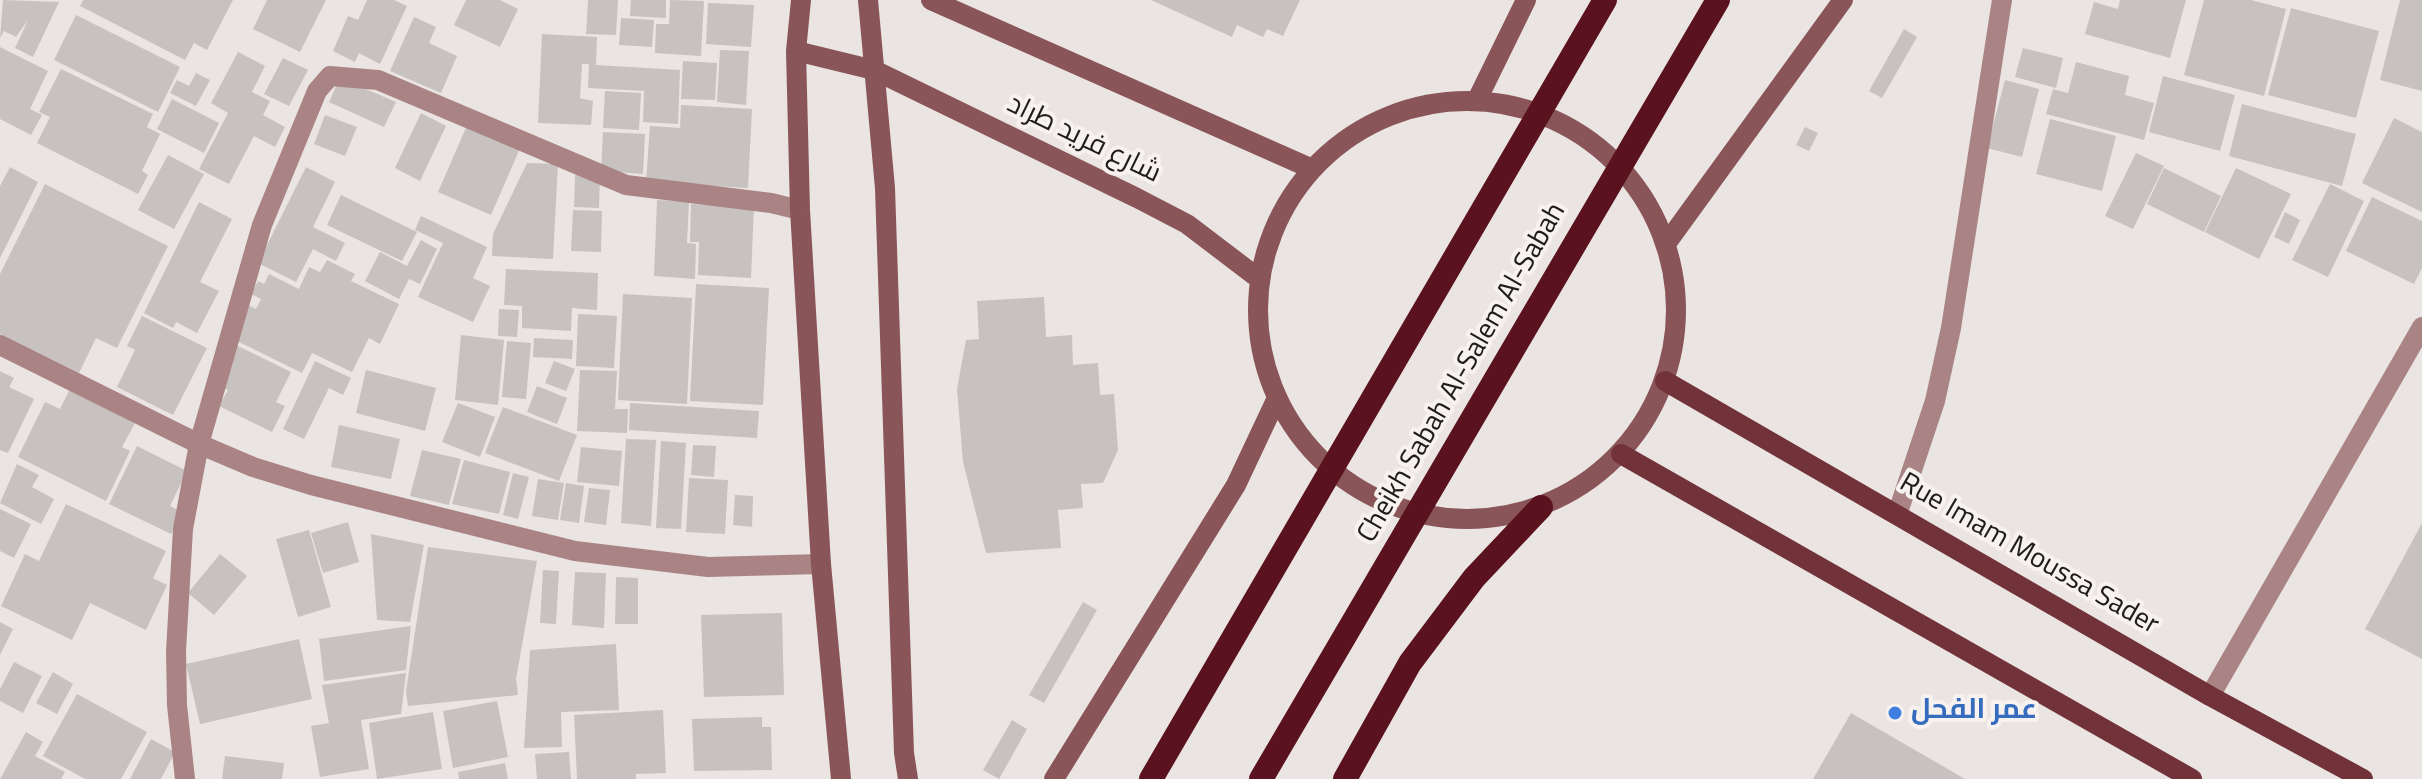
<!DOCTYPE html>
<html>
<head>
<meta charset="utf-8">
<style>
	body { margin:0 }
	canvas { display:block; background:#eae4e2 }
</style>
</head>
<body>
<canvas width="2422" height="779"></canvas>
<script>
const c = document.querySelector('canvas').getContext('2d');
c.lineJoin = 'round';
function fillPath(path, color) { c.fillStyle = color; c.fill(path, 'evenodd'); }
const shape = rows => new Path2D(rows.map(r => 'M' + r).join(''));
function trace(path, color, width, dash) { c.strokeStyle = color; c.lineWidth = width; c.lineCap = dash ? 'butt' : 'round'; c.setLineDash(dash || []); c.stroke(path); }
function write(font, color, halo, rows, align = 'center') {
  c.font = font + ' Georgia,Cairo,serif'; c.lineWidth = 8; c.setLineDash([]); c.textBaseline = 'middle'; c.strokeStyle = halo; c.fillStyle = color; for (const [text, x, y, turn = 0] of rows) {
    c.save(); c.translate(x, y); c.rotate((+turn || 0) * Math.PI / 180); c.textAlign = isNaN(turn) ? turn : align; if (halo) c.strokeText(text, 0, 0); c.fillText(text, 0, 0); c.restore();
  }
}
const building = shape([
	[3,0,59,2,33,57,15,48,28,20,16,37,4,31,0,38],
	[83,0,233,0,207,50,194,43,185,60,80,6],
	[267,0,326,0,300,52,253,29],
	[367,0,394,0,407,6,380,64,359,53,355,62,333,51,348,16,358,20],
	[466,0,500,0,518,9,500,47,454,25],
	[588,0,618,0,616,35,586,34],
	[631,0,666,0,666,18,630,16],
	[670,0,704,1,701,56,655,53,656,24,669,24],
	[1151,0,1300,0,1283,36,1267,29,1263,37,1237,25,1232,37],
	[2120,0,2186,0,2170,58,2085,34,2094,2,2118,9],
	[2204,0,2251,0,2286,9,2264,96,2184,75],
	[2400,0,2422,0,2422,91,2380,80],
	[708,3,754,5,751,47,706,44],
	[2291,8,2379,31,2356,118,2268,95],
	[76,15,180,67,158,112,54,60],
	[414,17,436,27,429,43,457,56,441,93,390,71],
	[621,18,654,20,652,47,619,45],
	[1904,29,1917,37,1882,98,1869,91],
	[542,34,597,37,596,65,680,70,678,124,643,122,644,91,588,88,589,64,582,64,580,98,593,101,591,125,538,123],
	[0,47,48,71,30,109,42,115,31,135,0,119],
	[2023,48,2063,58,2056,88,2015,77],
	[720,50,749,51,746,105,717,102],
	[238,52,265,66,252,92,270,101,263,115,285,127,275,147,254,136,229,184,199,169,228,113,211,103],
	[283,58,308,70,289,106,264,94],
	[683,61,717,63,715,100,681,99],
	[2076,62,2129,76,2125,95,2154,103,2144,140,2046,114,2053,89,2068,93],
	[61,69,153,114,147,127,160,134,142,171,148,175,138,194,37,143,50,117,39,112],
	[196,73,210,80,196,106,170,93,177,80,189,86],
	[2163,76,2235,95,2220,151,2149,132],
	[340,78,396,102,384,127,329,102],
	[2005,80,2039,89,2022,157,1987,148],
	[605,91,641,93,639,130,603,128],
	[172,99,219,123,204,153,157,129],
	[2242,104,2356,134,2342,186,2229,156],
	[681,105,752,109,748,188,646,182,650,126,680,128],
	[421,113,446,126,420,181,395,168],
	[325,115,357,127,345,156,314,144],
	[2394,118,2422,132,2422,212,2362,183],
	[2050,119,2116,136,2102,191,2036,174],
	[468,123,521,146,491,215,438,192],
	[1805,127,1818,133,1809,151,1796,145],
	[603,132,645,134,643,174,601,171],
	[2136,153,2164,166,2133,229,2105,216],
	[168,155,204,174,174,229,138,210],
	[527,163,558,164,553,259,492,256,493,234],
	[10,167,38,182,0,258,0,186],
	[306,167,335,182,313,227,345,243,336,261,313,249,296,282,258,263],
	[2164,168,2221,196,2204,232,2147,204],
	[2236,168,2291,194,2259,259,2205,232],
	[575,175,600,176,599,208,574,207],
	[45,184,168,246,117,348,96,338,79,373,0,334,0,274],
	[2330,184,2364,201,2328,277,2292,260],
	[341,195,417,232,402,261,327,225],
	[2372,197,2422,221,2422,268,2414,284,2346,251],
	[657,200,689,202,687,243,696,244,695,279,654,276],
	[199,202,232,219,200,282,219,291,197,333,176,322,173,328,144,313],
	[691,204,754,207,751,278,698,275,699,242,690,242],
	[573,210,602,211,601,252,571,251],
	[2285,212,2300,220,2289,244,2274,237],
	[421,216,487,247,473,278,490,286,473,322,418,297,443,243,415,230],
	[421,240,437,249,420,284,409,279,399,299,365,281,380,252,407,266],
	[327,260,355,274,351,281,399,304,380,344,369,338,352,372,312,353,302,373,229,337,246,304,256,309,261,299,251,294,258,281,264,284,269,274,299,289,309,267,320,272],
	[506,269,598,273,597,310,572,308,571,331,522,328,522,306,504,305],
	[696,284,769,288,763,405,690,401],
	[623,294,692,298,687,404,618,400],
	[1044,297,1046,337,1072,335,1073,365,1098,363,1100,395,1114,394,1118,450,1103,483,1081,484,1083,508,1058,510,1061,548,986,553,963,462,957,389,966,340,979,339,977,301],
	[499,309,519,310,517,337,498,336],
	[578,314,617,316,614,368,576,366],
	[142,316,207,348,173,415,117,387,135,350,127,346],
	[461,335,504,340,498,405,455,400],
	[534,338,573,340,572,359,533,357],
	[507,341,531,343,526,399,502,397],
	[236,345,291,372,276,402,285,406,272,432,219,406,228,390,217,385],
	[315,361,351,378,343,395,329,388,304,439,283,429],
	[554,361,575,369,566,391,545,383],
	[366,370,436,388,425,431,356,413],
	[580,370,617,371,615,409,628,409,627,433,577,431],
	[0,371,14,378,9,387,34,399,8,453,0,450],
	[537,386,567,398,557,424,527,412],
	[70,389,136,421,122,447,130,451,106,501,18,457,45,402,60,409],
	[458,403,495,417,480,457,442,442],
	[630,403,759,411,757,438,629,430],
	[503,407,577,435,559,481,485,453],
	[339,425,400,439,391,479,331,467],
	[626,439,656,440,651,526,621,523],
	[661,441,686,443,681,529,656,528],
	[693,445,716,446,714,477,691,475],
	[137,446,187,471,170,506,182,512,171,534,109,504],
	[581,447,622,451,619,486,577,482],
	[422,450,461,459,449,505,410,496],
	[464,460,510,472,499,514,452,504],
	[17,464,39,475,32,487,54,499,41,524,0,503],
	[513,473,529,477,518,519,503,515],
	[689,478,728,480,725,534,686,532],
	[538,479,564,483,558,520,532,516],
	[566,483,584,486,579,523,560,520],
	[589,488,610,490,606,525,584,522],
	[735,495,753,496,752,527,733,525],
	[66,504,166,551,153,578,167,585,146,630,90,603,72,640,1,606,25,554,39,561],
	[0,509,31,524,14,558,0,551],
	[348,522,359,562,323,573,311,533],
	[2422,523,2422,659,2365,629],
	[309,530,331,607,298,617,276,539],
	[371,534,424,545,410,622,377,620],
	[428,547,537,561,516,679,518,695,408,706,406,691],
	[220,554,247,576,214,615,188,593],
	[543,570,559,571,556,624,540,623],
	[575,572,606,573,604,628,572,625],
	[616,577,638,578,638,624,615,624],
	[1083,602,1097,610,1044,703,1029,695],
	[782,613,784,695,704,697,701,615],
	[0,622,13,629,0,655],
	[411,626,406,670,324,681,319,639],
	[299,639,312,699,200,724,186,664],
	[616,644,619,710,561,712,562,747,524,748,530,650],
	[14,662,42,676,23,713,0,701,0,689],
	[53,672,73,684,57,714,36,703],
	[406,673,401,714,361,720,369,769,320,777,311,726,329,723,322,685],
	[77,694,147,732,121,779,85,779,43,756],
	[497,701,508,757,453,768,443,711],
	[663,710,666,773,636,774,636,779,577,779,574,715],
	[433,712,442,769,377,779,369,723],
	[1851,713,1965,779,1813,779],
	[762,717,762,727,771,727,772,770,694,771,692,719],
	[1012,720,1027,729,999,779,983,770],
	[26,732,43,742,35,756,65,772,61,779,0,779],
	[151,739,175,752,161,779,130,779],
	[569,752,571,779,537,779,535,754],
	[225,756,284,763,282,779,222,779],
	[505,763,508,779,459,779,458,772]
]);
const street = shape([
	[0,345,199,444,253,467,311,485,575,551,708,567,821,564],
	[1898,512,1935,401,1951,328,2002,0],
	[2210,696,2422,327],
	[185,779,177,705,176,651,183,529,199,444,262,225,317,91,330,76,378,80,626,185,771,203,800,210]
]);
const secondary = shape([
	[801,0,796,51,800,210,821,564,841,779],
	[868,0,885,188,904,753,908,779],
	[931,0,1310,168],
	[796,51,874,70,1137,198,1187,224,1258,278],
	[1477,100,1526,0],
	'1258 310a209 209 0 1 1 418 0a209 209 0 1 1-418 0Z',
	[1666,244,1843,0],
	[1054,779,1236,485,1276,400]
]);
const primary = shape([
	[1665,381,2210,696,2363,779],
	[1621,454,2192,779]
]);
const highway = shape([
	[1345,779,1410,663,1474,578,1541,507]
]);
const highwayBridge = shape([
	[1151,779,1605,0],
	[1261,779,1718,0]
]);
const markers = [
	[1895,713,8,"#3f7fe0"]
];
const streetNames = [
	["شارع فريد طراد",1083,141,26],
	["Cheikh Sabah Al-Salem Al-Sabah",1464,374,-60],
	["Rue Imam Moussa Sader",2028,556,30]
];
const shopNames = [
	["عمر الفحل",1911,713]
];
fillPath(building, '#c7c2c0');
trace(street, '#aa8485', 20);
trace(secondary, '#8a5558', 20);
trace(primary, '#713339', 20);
trace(highway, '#5b121f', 24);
trace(highwayBridge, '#5b121f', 24);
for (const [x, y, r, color] of markers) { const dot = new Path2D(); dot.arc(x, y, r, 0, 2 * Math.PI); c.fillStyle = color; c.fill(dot); trace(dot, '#f7f2ef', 3); }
write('28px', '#1f1d1c', '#f7f2ef', streetNames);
write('bold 28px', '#366cbe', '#f7f2ef', shopNames, 'left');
</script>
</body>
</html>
